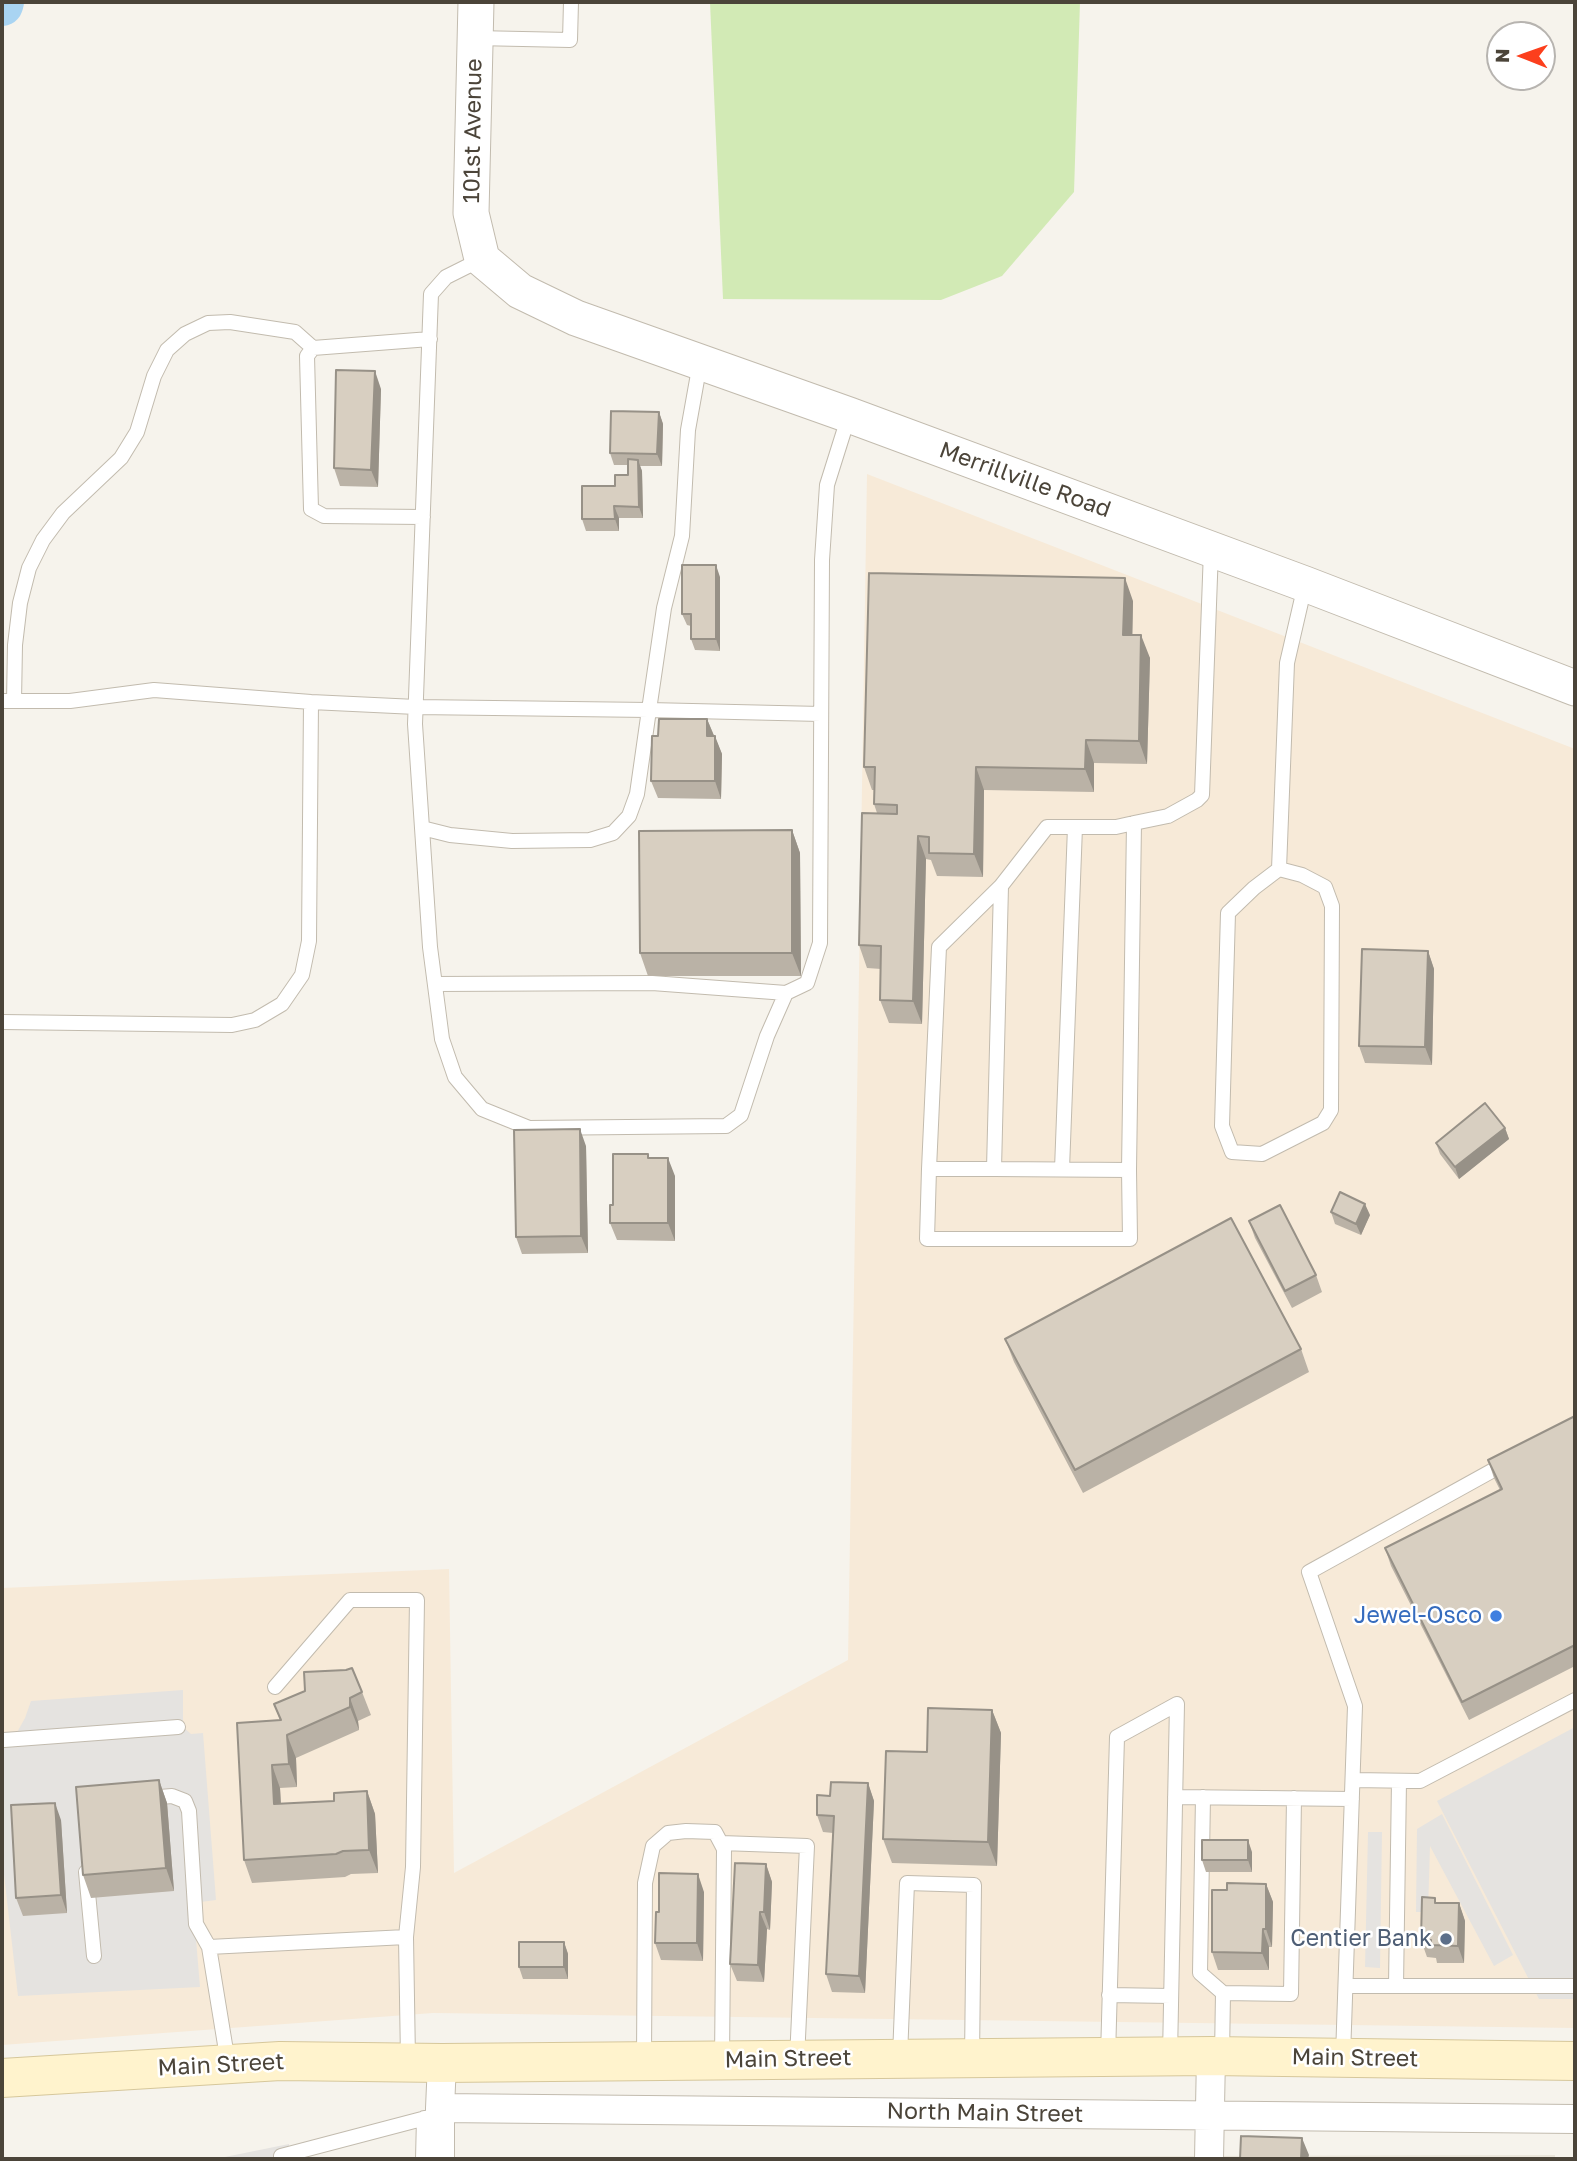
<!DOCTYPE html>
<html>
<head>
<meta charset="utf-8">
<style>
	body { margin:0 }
	#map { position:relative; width:1577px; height:2161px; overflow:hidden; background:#f6f3ec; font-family:"Golos Text",sans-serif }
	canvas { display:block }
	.frame { position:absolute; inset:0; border:4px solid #4b4439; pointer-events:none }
	.north { position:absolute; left:1486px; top:21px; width:70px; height:70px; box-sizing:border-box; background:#fff; border:2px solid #b7b4b0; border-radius:50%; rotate:271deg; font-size:19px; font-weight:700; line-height:28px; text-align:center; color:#4b4439 }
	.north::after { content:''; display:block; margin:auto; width:24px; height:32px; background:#fc3f1d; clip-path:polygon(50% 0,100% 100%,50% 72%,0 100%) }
</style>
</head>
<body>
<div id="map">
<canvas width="1577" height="2161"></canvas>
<div class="frame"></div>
<div class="north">N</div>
</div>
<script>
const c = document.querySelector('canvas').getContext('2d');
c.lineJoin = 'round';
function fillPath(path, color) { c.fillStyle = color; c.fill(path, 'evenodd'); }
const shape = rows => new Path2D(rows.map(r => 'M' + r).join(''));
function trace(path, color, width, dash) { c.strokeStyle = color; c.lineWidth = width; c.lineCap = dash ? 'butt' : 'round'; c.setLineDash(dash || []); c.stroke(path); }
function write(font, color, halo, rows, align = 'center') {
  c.font = font + ' "Golos Text",sans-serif'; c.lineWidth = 5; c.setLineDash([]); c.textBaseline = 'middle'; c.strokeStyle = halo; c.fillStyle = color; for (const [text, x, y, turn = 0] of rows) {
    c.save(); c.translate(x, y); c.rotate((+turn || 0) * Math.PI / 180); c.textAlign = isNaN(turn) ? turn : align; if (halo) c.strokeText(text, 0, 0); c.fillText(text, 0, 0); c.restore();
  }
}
const residential = shape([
	[1555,2155,1555,2159,476,2159,476,2158]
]);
const commercial = shape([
	[867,474,1575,749,1575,2028,433,2013,2,2045,2,1588,449,1569,454,1873,848,1660]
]);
const green = shape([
	[710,2,1080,2,1074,192,1002,276,941,300,723,299]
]);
const parking = shape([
	[183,1690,183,1727,191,1734,203,1733,216,1900,193,1903,200,1987,18,1996,2,1857,2,1746,10,1745,25,1718,31,1701],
	[1575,1727,1575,1999,1539,1999,1437,1801],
	[1442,1814,1513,1955,1494,1966,1430,1846,1428,1912,1416,1912,1417,1829],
	[1368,1832,1382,1832,1380,1968,1365,1967],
	[289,2144,289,2159,213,2159,215,2159]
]);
const river = shape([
	[2,5,3,2]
]);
const service = shape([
	[475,38,570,40,571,2],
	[482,259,446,277,431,294,415,724,430,947,442,1039,455,1077,482,1109,529,1128,726,1126,741,1115,767,1036,786,993,807,983,820,943,822,560,827,485,849,415],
	[423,517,324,516,311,509,307,356,313,348,430,339],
	[2,701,70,701,154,690,311,702,416,707,649,710,664,608,682,536,688,430,700,363],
	[14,701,15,645,20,603,29,568,43,540,63,513,121,458,137,432,154,376,167,350,185,334,208,323,230,322,295,332,313,348],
	[1134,823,1129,1170,994,1169,1001,886,1047,827,1116,827,1134,823,1168,816,1197,800,1202,795,1211,550],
	[422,828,450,835,512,841,590,840,613,833,629,816,637,794,649,710,821,714],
	[1279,869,1302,875,1325,887,1332,906,1331,1110,1323,1123,1262,1154,1232,1152,1222,1126,1228,913,1254,888,1279,869,1287,663,1305,585],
	[435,984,652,983,786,993],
	[2,1022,232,1025,255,1020,282,1004,302,975,309,941,311,702],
	[929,1169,927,1239,1130,1239,1129,1170],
	[994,1169,929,1169,939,947,1001,886],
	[1062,1169,1075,827],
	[275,1687,350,1600,417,1600,413,1867,406,1937],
	[4,1740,178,1727],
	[1353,1780,1420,1781,1575,1700],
	[1175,1797,1352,1799],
	[1203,1797,1200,1973,1223,1993],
	[148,1798,172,1796,185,1801,189,1811,196,1924,209,1947,228,2063],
	[721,1843,807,1846,797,2059],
	[86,1872,94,1956],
	[209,1947,406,1937,408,2060],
	[1346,1986,1575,1986],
	[1396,1986,1399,1781],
	[1109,1995,1171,1996],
	[1222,2055,1223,1993,1291,1994,1294,1798],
	[900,2056,907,1883,974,1885,972,2058],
	[1108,2056,1117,1737,1177,1704,1170,2055],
	[1343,2056,1355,1706,1309,1572,1506,1463],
	[644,2059,645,1883,653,1846,668,1833,686,1831,715,1832,724,1849,722,2060],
	[281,2156,441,2114],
	[423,2159,424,2118]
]);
const minor = shape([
	[442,2063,440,2108,1575,2119],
	[440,2159,440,2108],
	[1209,2159,1211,2056]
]);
const tertiary = shape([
	[476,2,471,213,482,259,520,291,576,318,849,415,1305,584,1575,688]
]);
const secondary = shape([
	[2,2078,280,2061,442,2063,1211,2056,1575,2061]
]);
const wall = shape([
	[381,389,378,487,340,486,334,468],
	[659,412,663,424,662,466,640,466,642,471,643,518,619,518,619,531,586,531,582,519,615,486,628,475,628,465,614,465,610,453],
	[720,577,720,651,695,650,691,639,691,626,687,625,682,614],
	[1133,601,1132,635,1150,658,1147,764,1094,763,1094,792,984,790,983,877,937,876,931,860,926,859,922,1024,889,1023,880,1000,881,969,867,968,859,945,877,813,874,804,874,790,872,790,864,767],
	[707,719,722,754,721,799,658,798,651,781,658,736],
	[792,830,800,853,801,976,648,976,640,953],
	[1428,951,1434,969,1432,1065,1365,1063,1359,1046],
	[1505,1128,1509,1139,1459,1179,1440,1154,1436,1143],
	[586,1146,588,1253,522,1254,516,1237],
	[648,1154,649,1158,675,1176,675,1241,617,1240,610,1223,613,1205],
	[1331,1212,1370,1215,1361,1235,1335,1224],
	[1249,1221,1316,1275,1322,1292,1292,1308,1255,1238],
	[1005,1339,1301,1349,1309,1372,1083,1493,1014,1362],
	[1575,1416,1575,1666,1469,1720,1391,1566,1385,1548,1500,1490,1494,1478,1488,1460],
	[362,1692,371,1715,358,1721,359,1730,296,1758,297,1787,280,1788,281,1804,334,1801,367,1791,375,1814,378,1873,351,1874,345,1877,252,1883,244,1860,280,1720,274,1704],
	[992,1710,1001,1733,997,1866,892,1863,883,1839],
	[159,1780,167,1803,174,1891,91,1898,83,1875],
	[868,1783,874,1801,865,1993,832,1992,826,1974,833,1833,823,1832,817,1815,830,1796],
	[61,1820,67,1913,23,1916,16,1898],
	[1252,1852,1252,1872,1206,1872,1202,1860],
	[766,1864,772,1882,770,1930,767,1929,764,1982,737,1981,730,1964],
	[1266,1884,1273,1902,1272,1947,1269,1947,1269,1970,1218,1970,1212,1952,1227,1890],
	[704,1892,703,1961,661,1960,655,1943,659,1912],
	[1459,1903,1465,1921,1464,1963,1437,1963,1436,1958,1427,1957,1421,1940],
	[564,1942,568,1954,568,1979,523,1979,519,1967]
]);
const shadedWall = shape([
	[375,371,381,389,378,487,371,470],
	[659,412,663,424,662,466,657,454],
	[638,460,642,471,643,518,639,507],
	[614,506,619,518,619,531,615,519],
	[716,565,720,577,720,651,716,639],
	[1125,578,1133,601,1132,658,1123,635],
	[1141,635,1150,658,1147,764,1139,741],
	[707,719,714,736,707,736],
	[715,736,722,754,721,799,715,781],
	[1086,740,1094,763,1094,792,1085,769],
	[976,767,984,790,983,877,974,854],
	[792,830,800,853,801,976,792,953],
	[918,836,926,859,922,1024,913,1001],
	[1428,951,1434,969,1432,1065,1425,1047],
	[1505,1128,1509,1139,1459,1179,1455,1167],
	[580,1129,586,1146,588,1253,581,1236],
	[668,1158,675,1176,675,1241,668,1223],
	[1365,1204,1370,1215,1361,1235,1356,1224],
	[350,1698,358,1721,359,1730,350,1707],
	[992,1710,1001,1733,997,1866,988,1842],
	[287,1735,296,1758,297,1787,289,1764],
	[272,1765,280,1788,282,1827,274,1804],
	[159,1780,167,1803,174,1891,166,1868],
	[868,1783,874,1801,865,1993,859,1976],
	[367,1791,375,1814,378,1873,369,1850],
	[55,1803,61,1820,67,1913,61,1895],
	[1248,1840,1252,1852,1252,1872,1248,1860],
	[766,1864,772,1882,770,1930,764,1912],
	[698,1874,704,1892,703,1961,697,1943],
	[1266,1884,1273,1902,1272,1947,1266,1929],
	[1459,1903,1465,1921,1464,1963,1458,1946],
	[760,1912,767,1929,764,1982,758,1965],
	[1263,1929,1269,1947,1269,1970,1262,1953],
	[564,1942,568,1954,568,1979,564,1967],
	[1302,2138,1309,2155,1308,2159,1301,2159]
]);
const building = shape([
	[336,370,375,371,371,470,334,468,336,370],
	[611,411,659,412,657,454,610,453,611,411],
	[628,459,638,460,639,507,614,506,615,519,582,519,582,486,615,486,615,475,628,475,628,459],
	[682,565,716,565,716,639,691,639,691,614,682,614,682,565],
	[869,573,1125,578,1123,635,1141,635,1139,741,1086,740,1085,769,976,767,974,854,929,853,929,837,918,836,913,1001,880,1000,881,946,859,945,862,813,897,814,897,805,874,804,875,767,864,767,869,573],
	[659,719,707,719,707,736,715,736,715,781,651,781,652,736,658,736,659,719],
	[792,830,792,953,640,953,639,831,792,830],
	[1362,949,1428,951,1425,1047,1359,1046,1362,949],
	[1485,1103,1505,1128,1455,1167,1436,1143,1485,1103],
	[580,1129,581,1236,516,1237,514,1130,580,1129],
	[613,1154,648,1154,648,1158,668,1158,668,1223,610,1223,610,1205,613,1205,613,1154],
	[1340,1192,1365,1204,1356,1224,1331,1212,1340,1192],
	[1280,1205,1316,1275,1285,1291,1249,1221,1280,1205],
	[1231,1218,1301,1349,1075,1470,1005,1339,1231,1218],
	[1575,1416,1575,1645,1462,1702,1385,1548,1502,1489,1488,1460,1575,1416],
	[352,1668,362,1692,350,1698,350,1707,287,1735,289,1764,272,1765,274,1804,334,1801,334,1793,367,1791,369,1850,343,1851,336,1854,244,1860,237,1723,281,1720,274,1704,305,1691,304,1672,346,1670,352,1668],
	[928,1708,992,1710,988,1842,883,1839,886,1751,927,1752,928,1708],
	[159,1780,166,1868,83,1875,76,1787,159,1780],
	[831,1782,868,1783,859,1976,826,1974,834,1816,817,1815,817,1795,830,1796,831,1782],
	[55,1803,61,1895,16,1898,11,1805,55,1803],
	[1202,1840,1248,1840,1248,1860,1202,1860,1202,1840],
	[735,1863,766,1864,764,1912,760,1912,758,1965,730,1964,735,1863],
	[659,1873,698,1874,697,1943,655,1943,656,1912,659,1912,659,1873],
	[1227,1883,1266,1884,1266,1929,1263,1929,1262,1953,1212,1952,1212,1890,1227,1890,1227,1883],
	[1422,1897,1435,1898,1435,1903,1459,1903,1458,1946,1431,1945,1431,1940,1421,1940,1422,1897],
	[519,1942,564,1942,564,1967,519,1967,519,1942],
	[1241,2136,1302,2138,1301,2159,1240,2159,1241,2136]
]);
const markers = [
	[1496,1616,7,"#3f7fe0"],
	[1446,1939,7,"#5c6f8a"]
];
const streetNames = [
	["101st Avenue",473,131,-89],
	["Merrillville Road",1025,480,20],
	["Main Street",1355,2058,1],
	["Main Street",788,2059,-1],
	["Main Street",221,2065,-3],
	["North Main Street",985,2113,1]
];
const shopNames = [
	["Jewel-Osco",1482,1616]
];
const serviceNames = [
	["Centier Bank",1432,1939]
];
fillPath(residential, '#eae5da');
fillPath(commercial, '#f7ead8');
fillPath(green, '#d2eab5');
fillPath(parking, '#e5e3e0');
trace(river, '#a9d4f2', 42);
trace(service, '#c2bbae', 16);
trace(minor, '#c2bbae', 30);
trace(tertiary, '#c2bbae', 37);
trace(secondary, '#d6c79b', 40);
trace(service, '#fff', 14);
trace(minor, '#fff', 28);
trace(tertiary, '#fff', 35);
trace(secondary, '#fff3cd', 38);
fillPath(wall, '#bab2a6');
fillPath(shadedWall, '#979187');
fillPath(building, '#d8cfc1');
trace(building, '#979187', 2);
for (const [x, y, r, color] of markers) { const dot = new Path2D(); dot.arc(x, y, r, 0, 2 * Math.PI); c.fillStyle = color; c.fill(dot); trace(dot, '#fff', 2.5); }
write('23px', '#4b4439', '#fff', streetNames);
write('23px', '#366cbe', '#fff', shopNames, 'right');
write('23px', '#4e5e75', '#fff', serviceNames, 'right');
</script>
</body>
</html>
